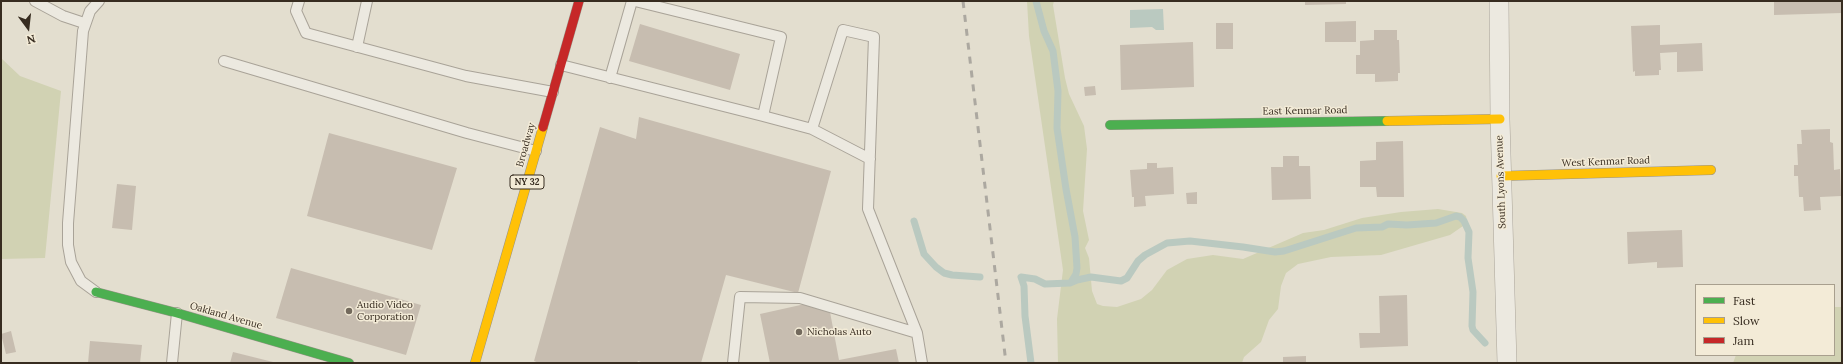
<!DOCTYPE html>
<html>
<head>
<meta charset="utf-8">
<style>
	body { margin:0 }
	#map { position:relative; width:1843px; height:364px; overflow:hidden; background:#e3decf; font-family:Lora,serif }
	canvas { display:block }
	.frame { position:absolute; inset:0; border:2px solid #372c20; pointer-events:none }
	.legend { position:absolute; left:1695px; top:284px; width:140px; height:72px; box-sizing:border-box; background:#f3ebd7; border:1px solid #a89f8e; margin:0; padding:5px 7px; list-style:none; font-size:12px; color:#372c20 }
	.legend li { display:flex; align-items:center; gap:8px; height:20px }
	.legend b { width:20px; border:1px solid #a89f8e }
	.north { position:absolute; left:8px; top:8px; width:40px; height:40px; -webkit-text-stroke:3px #f3ebd7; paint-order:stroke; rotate:165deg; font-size:11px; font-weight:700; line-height:16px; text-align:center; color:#372c20 }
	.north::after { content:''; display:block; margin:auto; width:14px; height:18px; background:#372c20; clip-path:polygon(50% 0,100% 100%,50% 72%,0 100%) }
</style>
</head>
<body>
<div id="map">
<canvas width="1843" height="364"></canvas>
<div class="frame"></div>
<ul class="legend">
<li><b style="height:5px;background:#4caf50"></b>Fast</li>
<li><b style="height:5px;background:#ffc107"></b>Slow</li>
<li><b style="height:5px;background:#c62828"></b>Jam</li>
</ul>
<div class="north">N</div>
</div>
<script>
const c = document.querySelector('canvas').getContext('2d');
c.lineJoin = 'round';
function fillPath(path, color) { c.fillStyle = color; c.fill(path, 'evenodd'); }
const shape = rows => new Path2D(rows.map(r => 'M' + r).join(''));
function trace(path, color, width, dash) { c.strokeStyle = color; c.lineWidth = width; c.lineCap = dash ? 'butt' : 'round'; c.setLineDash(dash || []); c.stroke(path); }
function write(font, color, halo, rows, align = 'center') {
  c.font = font + ' Lora,serif'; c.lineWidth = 3; c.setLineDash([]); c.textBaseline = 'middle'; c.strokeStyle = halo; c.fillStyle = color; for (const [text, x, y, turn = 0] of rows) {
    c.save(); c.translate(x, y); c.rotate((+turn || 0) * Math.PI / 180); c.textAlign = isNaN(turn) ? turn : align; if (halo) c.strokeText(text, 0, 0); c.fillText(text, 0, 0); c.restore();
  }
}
const green = shape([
	[1027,1,1054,1,1053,5,1065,78,1069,94,1084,126,1087,149,1083,211,1089,240,1085,248,1089,258,1092,291,1097,304,1103,306,1117,307,1141,299,1152,290,1167,270,1187,259,1213,255,1243,259,1303,233,1324,230,1362,218,1401,212,1438,209,1462,213,1466,216,1467,221,1463,226,1450,235,1381,255,1331,257,1298,264,1286,273,1281,286,1278,309,1269,320,1261,342,1244,357,1242,363,1058,363,1057,319,1063,270,1029,36],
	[1,58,20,76,61,91,45,258,1,259],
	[1834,307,1842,307,1842,363,1733,363,1736,355,1834,355]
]);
const water = shape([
	[1163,9,1164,30,1156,30,1152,27,1130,28,1130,10]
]);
const stream = shape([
	[1036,1,1044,31,1053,51,1058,91,1057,128,1066,189,1075,237,1077,268,1076,274,1071,282],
	[914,221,924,254,936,267,944,273,952,275,980,277],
	[1031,363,1025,316,1024,286,1021,277,1035,279,1045,284,1070,283,1077,280,1091,277,1121,281,1127,278,1138,261,1145,255,1167,243,1190,241,1243,247,1275,252,1284,251,1356,228,1382,227,1388,224,1407,225,1436,223,1456,216,1460,217,1464,221,1469,232,1468,258,1473,292,1472,326,1473,330,1485,343]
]);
const building = shape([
	[1305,1,1346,1,1346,4,1305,5],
	[1774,1,1842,1,1842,13,1774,15],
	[1356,21,1356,42,1325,42,1325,22],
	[1216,23,1233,23,1233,49,1216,49],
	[640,24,740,54,730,90,629,61],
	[1660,25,1660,45,1702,43,1703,71,1677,72,1677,52,1660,53,1661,70,1659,70,1659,75,1635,76,1635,71,1633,72,1631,26],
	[1374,30,1397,30,1397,40,1399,40,1400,73,1398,73,1398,81,1375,82,1375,74,1356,74,1356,55,1360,55,1360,41,1374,40],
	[1193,42,1194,87,1121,90,1120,45],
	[1095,86,1096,95,1085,96,1084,87],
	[639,117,831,171,798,293,726,275,701,363,644,363,638,361,637,363,539,363,534,361,600,127,636,139],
	[1830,129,1830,142,1833,143,1834,170,1840,169,1841,196,1820,197,1821,210,1804,211,1803,197,1799,197,1798,176,1794,176,1794,165,1798,165,1797,144,1802,144,1801,130],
	[329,133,457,168,432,250,307,216],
	[1403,141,1404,197,1377,197,1376,187,1360,187,1360,161,1376,160,1376,142],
	[1283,156,1299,156,1299,166,1310,166,1311,199,1272,200,1271,167,1283,167],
	[1147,163,1157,163,1157,168,1173,167,1174,194,1145,196,1146,206,1134,207,1134,197,1132,197,1130,170,1147,169],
	[117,184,136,186,132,230,112,228],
	[1197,192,1197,204,1187,204,1186,193],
	[1682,230,1683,267,1657,268,1657,262,1628,264,1627,232],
	[291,268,421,305,406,355,276,318],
	[1407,295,1408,346,1360,348,1359,333,1380,333,1379,296],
	[805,304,830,312,839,360,896,349,899,363,770,363,760,314],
	[11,331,16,352,6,354,1,334],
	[90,341,142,345,140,363,88,363],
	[233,352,273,362,273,363,230,363],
	[1306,356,1306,363,1283,363,1283,357]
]);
const lane = shape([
	[35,1,63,16,84,23],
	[299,1,296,11,306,33,466,76,553,92],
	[357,47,367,1],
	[224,61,467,133,536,151],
	[561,65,763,116,781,37,635,1],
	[610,78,632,1],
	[763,116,812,129,843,30,874,37,868,209,917,333],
	[812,129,870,159],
	[96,292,81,281,71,262,68,245,68,223,83,31,90,11,99,1],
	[172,363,177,313],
	[733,363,740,297,800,298,917,333,922,363]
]);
const street = shape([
	[1499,1,1500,119,1507,363]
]);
const fast = shape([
	[1110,125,1387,121],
	[96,292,177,313,349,363]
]);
const slow = shape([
	[1387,121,1500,119],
	[1501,176,1711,170],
	[475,363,543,127]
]);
const jam = shape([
	[543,127,579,1]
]);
const rail = shape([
	[963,1,1006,363]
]);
const markers = [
	[349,311,4,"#736a5d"],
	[799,332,4,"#736a5d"]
];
const shields = [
	[527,182,34]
];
const shieldNames = [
	["NY 32",527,182]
];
const streetNames = [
	["East Kenmar Road",1305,111,-1],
	["Broadway",526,145,-74],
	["West Kenmar Road",1606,162,-2],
	["South Lyons Avenue",1501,182,-92],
	["Oakland Avenue",226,316,16]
];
const poiNames = [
	["Audio Video",357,305],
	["Corporation",357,317],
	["Nicholas Auto",807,332]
];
fillPath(green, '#d1d2b3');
fillPath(water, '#bac9c0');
trace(stream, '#bac9c0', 7);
fillPath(building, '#c7bdb0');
trace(lane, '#a9a398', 12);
trace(street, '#a9a398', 20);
trace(fast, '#989388', 10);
trace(slow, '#989388', 10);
trace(jam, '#989388', 10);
trace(lane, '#ece9e0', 10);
trace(street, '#ece9e0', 19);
trace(fast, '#4caf50', 9);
trace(slow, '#ffc107', 9);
trace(jam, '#c62828', 9);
trace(rail, '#aca8a0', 3, [7, 7]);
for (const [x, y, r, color] of markers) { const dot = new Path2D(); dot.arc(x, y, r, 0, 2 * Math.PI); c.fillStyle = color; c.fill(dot); trace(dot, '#f3ebd7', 1.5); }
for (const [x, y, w] of shields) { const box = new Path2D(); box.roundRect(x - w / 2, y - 7, w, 14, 3); c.fillStyle = '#f3ebd7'; c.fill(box); trace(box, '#372c20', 1); }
write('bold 9px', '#372c20', null, shieldNames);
write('10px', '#372c20', '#f3ebd7', streetNames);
write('10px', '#372c20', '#f3ebd7', poiNames, 'left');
</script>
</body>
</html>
